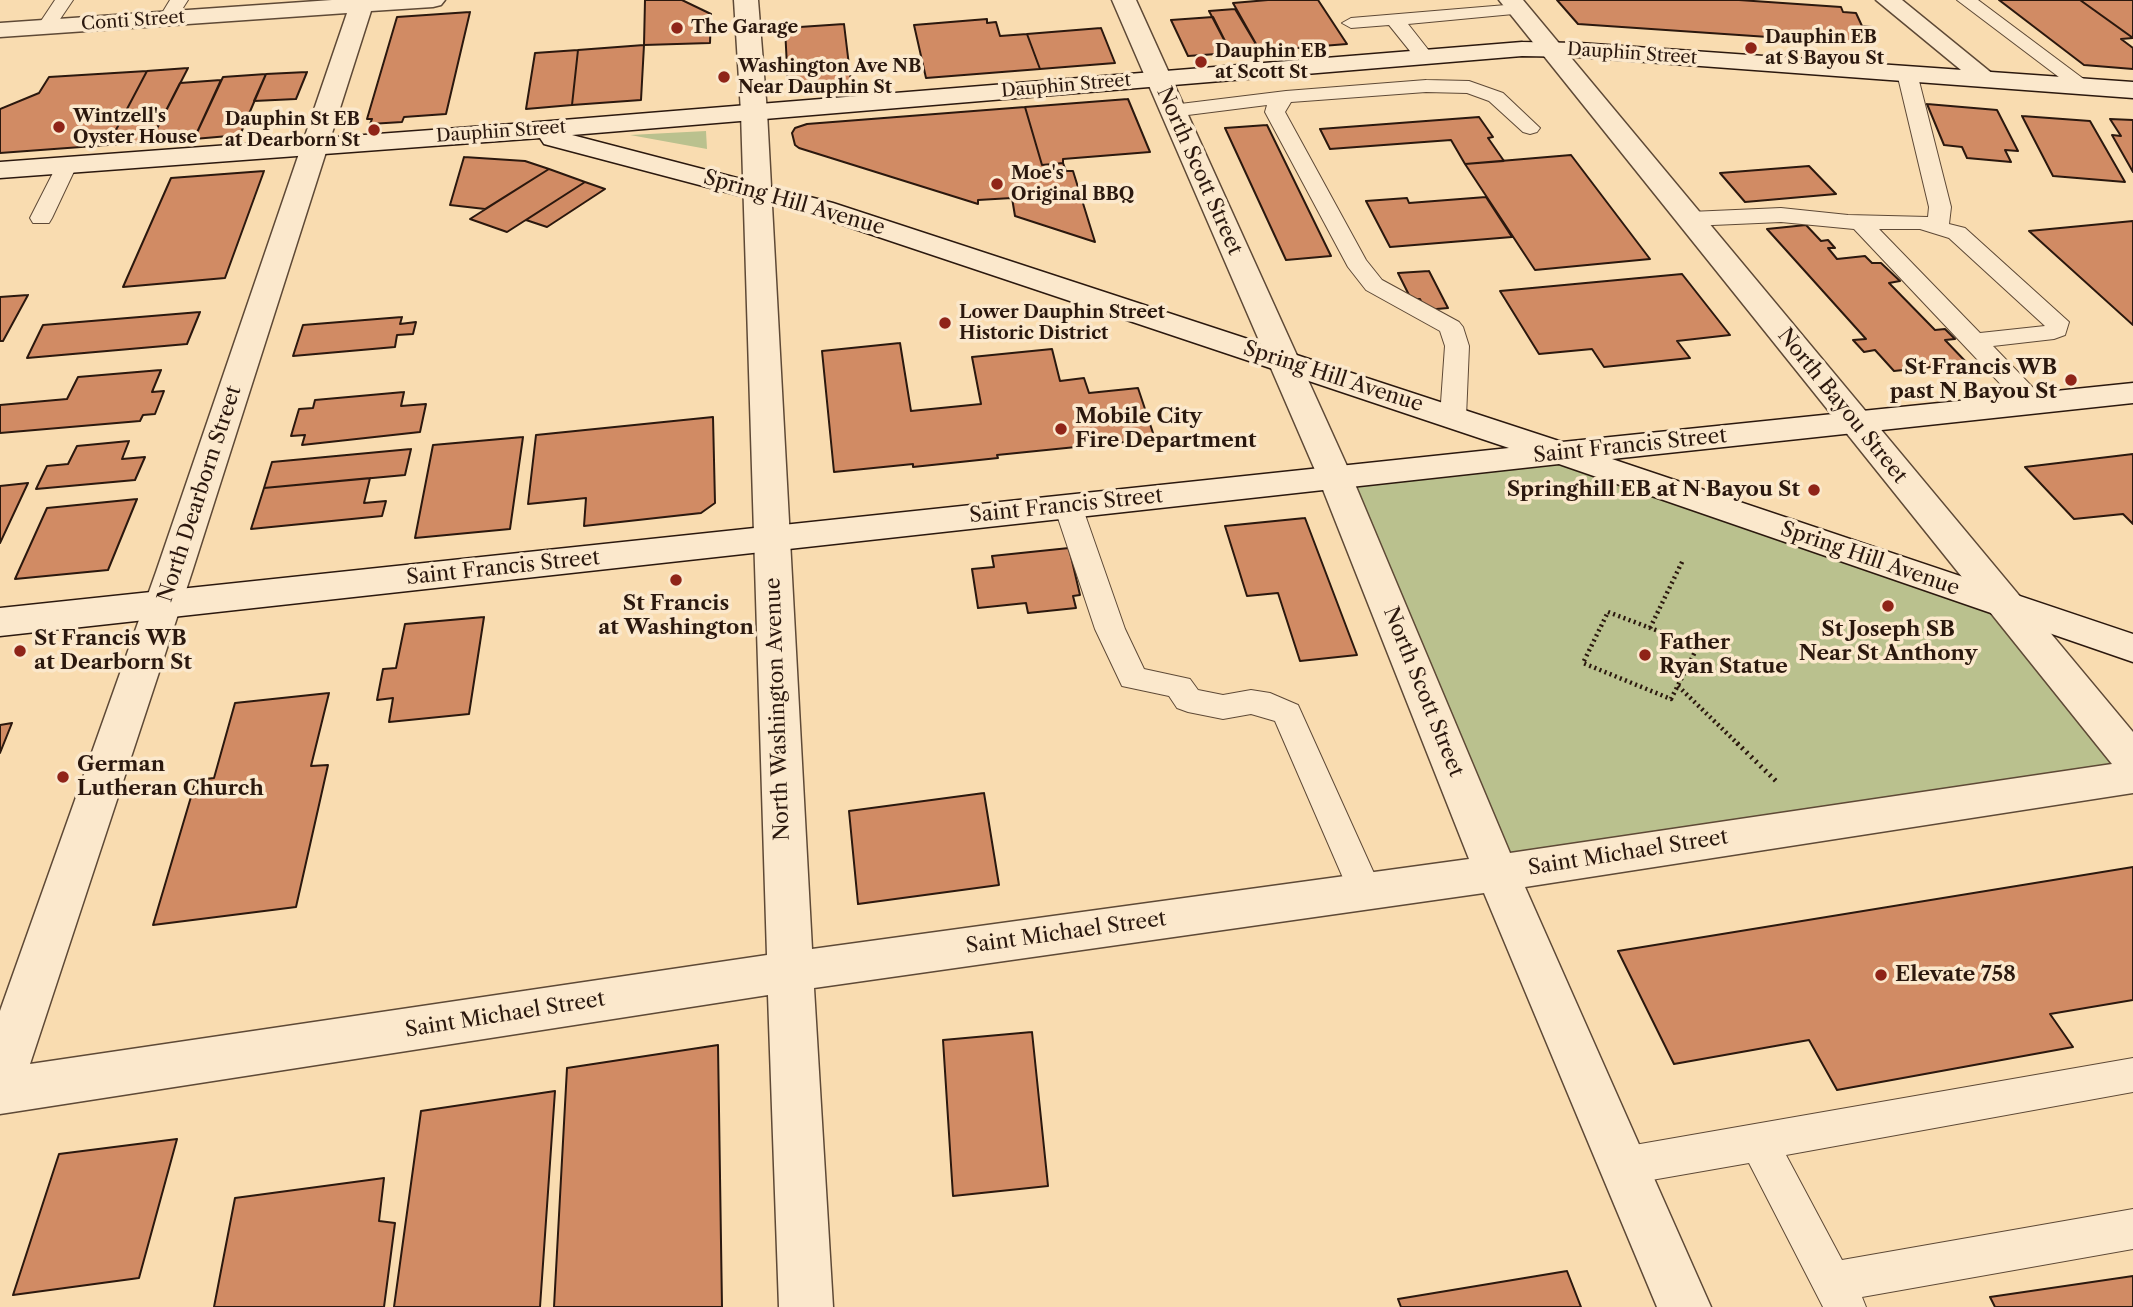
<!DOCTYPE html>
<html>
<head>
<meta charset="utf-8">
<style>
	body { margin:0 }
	canvas { display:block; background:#f9dcb0 }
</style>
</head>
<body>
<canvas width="2133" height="1307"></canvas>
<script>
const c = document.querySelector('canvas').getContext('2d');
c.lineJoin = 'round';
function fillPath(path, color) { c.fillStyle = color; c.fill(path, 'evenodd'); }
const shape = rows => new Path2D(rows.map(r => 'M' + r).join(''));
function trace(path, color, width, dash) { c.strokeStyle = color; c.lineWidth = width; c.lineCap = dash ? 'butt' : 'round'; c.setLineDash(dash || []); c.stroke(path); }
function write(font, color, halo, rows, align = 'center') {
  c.font = font + ' "Libre Caslon Text",serif'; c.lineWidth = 7; c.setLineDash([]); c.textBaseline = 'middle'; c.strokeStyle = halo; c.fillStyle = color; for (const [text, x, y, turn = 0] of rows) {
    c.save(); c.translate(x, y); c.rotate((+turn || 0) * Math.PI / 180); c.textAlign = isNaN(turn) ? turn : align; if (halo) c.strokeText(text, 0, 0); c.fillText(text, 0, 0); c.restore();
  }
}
const green = shape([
	[706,131,707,149,630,135],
	[1560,453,2004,604,2133,761,1497,873,1335,477]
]);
const building = shape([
	[645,0,682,0,711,14,710,43,644,45,645,0],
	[1268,0,1318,0,1347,44,1260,51,1233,3,1268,0],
	[1557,0,1739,0,1841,7,1843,12,1856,13,1862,26,1872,27,1876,36,1852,34,1856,43,1578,24,1557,0],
	[1999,0,2080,0,2133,38,2121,39,2133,48,2133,69,2084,65,1999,0],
	[2080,0,2133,0,2133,38,2080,0],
	[1235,9,1260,51,1231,53,1209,11,1235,9],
	[470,12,446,114,404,117,402,122,370,124,372,119,367,119,397,17,470,12],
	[1213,17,1231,53,1188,56,1171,20,1213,17],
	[987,19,987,23,996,22,1000,36,1027,34,1040,69,926,78,914,25,987,19],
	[844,24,851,82,788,86,785,28,844,24],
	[1101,28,1115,63,1040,69,1027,34,1101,28],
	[644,45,641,100,572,105,578,50,644,45],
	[578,50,572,105,526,109,535,53,578,50],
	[188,68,150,142,108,145,147,71,188,68],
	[147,71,108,145,0,153,0,109,39,93,49,77,147,71],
	[307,72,296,99,254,101,266,74,307,72],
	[266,74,240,135,194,139,223,77,266,74],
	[221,80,194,139,150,142,180,83,221,80],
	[1128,99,1150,152,1063,159,1063,163,1042,165,1025,107,1128,99],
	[1927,104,1997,110,2018,151,2005,150,2011,162,1967,158,1962,147,1944,145,1927,104],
	[1025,107,1042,165,1063,163,1066,171,1073,171,1095,242,1015,216,1012,198,978,200,978,204,799,148,795,145,792,133,795,128,807,124,1025,107],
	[2022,116,2090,121,2125,182,2053,176,2022,116],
	[1479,117,1493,137,1488,138,1504,161,1465,164,1451,140,1330,149,1320,129,1479,117],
	[2110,119,2133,120,2133,172,2112,135,2121,136,2110,119],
	[1267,125,1331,256,1286,260,1225,128,1267,125],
	[1571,155,1650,259,1535,270,1465,164,1571,155],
	[464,157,525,161,549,169,485,209,450,205,464,157],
	[1809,166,1836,194,1745,202,1720,173,1809,166],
	[549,169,585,182,507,232,470,219,549,169],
	[264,171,225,278,123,287,171,178,264,171],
	[585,182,605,189,547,227,526,220,585,182],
	[1486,197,1512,237,1390,247,1366,201,1407,198,1409,203,1486,197],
	[2133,221,2133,325,2029,231,2133,221],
	[1806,225,1821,241,1828,240,1835,248,1828,248,1837,259,1865,256,1872,263,1881,263,1900,281,1889,283,1935,330,1945,329,1955,339,1945,340,1967,363,1894,371,1875,350,1864,352,1853,340,1866,339,1767,229,1806,225],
	[1429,271,1448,308,1425,310,1420,299,1411,299,1398,273,1429,271],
	[1682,274,1730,335,1677,341,1690,358,1604,367,1592,349,1539,354,1500,291,1682,274],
	[28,295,3,341,0,341,0,297,28,295],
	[200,312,187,344,27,358,43,325,200,312],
	[402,317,400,324,416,322,413,334,397,335,395,347,293,356,303,325,402,317],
	[900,343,911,411,981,404,972,357,1052,349,1060,381,1084,378,1089,393,1138,388,1155,439,997,455,998,458,913,467,913,464,834,472,822,351,900,343],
	[161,370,152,392,164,391,155,414,143,415,140,421,0,433,0,405,67,399,78,377,161,370],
	[404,392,401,406,426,404,420,432,302,445,305,435,291,436,299,409,313,408,315,400,404,392],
	[713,417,715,503,701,513,584,526,586,498,528,504,536,435,713,417],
	[523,437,510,529,415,538,433,445,523,437],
	[129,441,122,459,145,457,135,480,36,489,47,466,68,464,77,446,129,441],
	[411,449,405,475,264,488,272,462,411,449],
	[2133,454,2133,524,2123,514,2074,519,2025,467,2133,454],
	[370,478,364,503,386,501,382,516,251,529,264,488,370,478],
	[28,483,0,543,0,486,28,483],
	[137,499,108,570,15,579,47,508,137,499],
	[1305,518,1357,655,1300,661,1278,593,1247,596,1225,526,1305,518],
	[1069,548,1080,595,1073,596,1076,608,1028,613,1026,603,978,608,972,569,994,567,992,556,1069,548],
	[484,617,469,714,389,722,393,698,377,700,383,669,396,668,405,624,484,617],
	[329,693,311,766,328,765,296,907,153,925,196,780,214,778,235,703,329,693],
	[12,723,0,753,0,725,12,723],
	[984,793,999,885,858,904,849,811,984,793],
	[2133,867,2133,1000,2050,1014,2073,1047,1837,1090,1809,1040,1674,1064,1618,951,2133,867],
	[1032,1032,1048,1186,953,1196,943,1040,1032,1032],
	[718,1045,722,1307,554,1307,567,1068,718,1045],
	[555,1091,540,1307,394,1307,421,1111,555,1091],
	[177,1139,139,1278,13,1295,59,1154,177,1139],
	[384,1178,379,1221,395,1223,384,1307,214,1307,235,1198,384,1178],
	[1567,1271,1581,1307,1401,1307,1398,1299,1567,1271],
	[2133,1276,2133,1307,1995,1307,1990,1297,2133,1276]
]);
const pathFar1 = shape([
	[1608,612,1698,646,1671,699,1583,663,1608,612],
	[1650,628,1683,560],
	[1678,686,1739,745]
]);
const path = shape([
	[1737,743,1778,783]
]);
const lane = shape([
	[55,0,73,0,52,31,40,31,37,27,55,0],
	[170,0,188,0,174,22,168,23,159,18,170,0],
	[1957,0,1978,0,2093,86,2083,92,2076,90,1957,0],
	[1518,4,1524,5,1527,9,1524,13,1408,24,1434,57,1425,63,1418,61,1389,25,1351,28,1342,23,1351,18,1518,4],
	[1907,67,1917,73,1951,207,1949,224,1965,228,2069,322,2065,335,2054,339,1993,346,2043,398,2047,404,2043,410,2034,412,2025,410,1854,229,1781,222,1690,226,1682,224,1679,219,1682,214,1690,212,1781,208,1848,215,1928,217,1929,207,1897,73,1907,67],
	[1879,229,1920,229,1949,238,2045,326,1980,333,1879,229],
	[1426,80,1469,81,1503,93,1540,128,1537,132,1530,134,1523,132,1489,101,1467,93,1426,92,1291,102,1285,112,1366,260,1382,280,1459,322,1463,327,1469,346,1466,417,1462,423,1453,425,1444,423,1440,417,1445,346,1440,331,1366,290,1348,267,1265,112,1267,105,1172,117,1165,115,1162,111,1165,107,1172,105,1286,91,1426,80],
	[67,159,74,161,77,165,52,218,49,223,33,223,30,218,57,165,60,161,67,159],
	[1068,497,1078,500,1082,506,1125,629,1144,669,1190,679,1198,690,1223,695,1251,690,1270,693,1298,705,1382,891,1377,901,1365,905,1353,901,1275,721,1251,714,1223,719,1188,712,1177,708,1169,696,1122,686,1095,629,1054,506,1058,500,1068,497],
	[2133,1058,2133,1092,1786,1155,1842,1260,2133,1209,2133,1249,1862,1297,1866,1307,1823,1307,1749,1163,1623,1185,1609,1179,1603,1166,1609,1153,1623,1147,2133,1058]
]);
const street = shape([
	[332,0,445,0,441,5,433,7,371,11,192,572,30,1064,767,955,741,112,734,0,758,0,767,112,812,949,1469,859,1318,477,1112,0,1136,0,1352,477,1510,853,2112,764,1499,0,1523,0,2133,732,2133,793,1525,887,1711,1307,1657,1307,1484,893,814,988,833,1307,779,1307,768,995,0,1114,0,1011,156,572,347,13,0,37,0,23,332,0],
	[1876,0,1902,0,1999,79,1996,84,1987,86,1978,84,1876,0]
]);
const secondary = shape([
	[1522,42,1579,43,2133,82,2133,98,1579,57,1522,56,572,135,833,203,1562,442,2133,383,2133,403,1612,459,2133,634,2133,662,1559,464,0,636,0,608,1509,448,813,215,544,144,540,138,0,178,0,162,526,123,1522,42]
]);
const markers = [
	[677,28,7,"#8f2418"],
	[1751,48,7,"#8f2418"],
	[1201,62,7,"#8f2418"],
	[724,77,7,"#8f2418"],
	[59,127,7,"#8f2418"],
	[374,130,7,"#8f2418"],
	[997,184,7,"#8f2418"],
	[945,323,7,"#8f2418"],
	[2071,380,7,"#8f2418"],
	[1061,429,7,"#8f2418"],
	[1814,490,7,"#8f2418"],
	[676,580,7,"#8f2418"],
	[1888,606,7,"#8f2418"],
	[20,651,7,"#8f2418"],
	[1645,655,7,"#8f2418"],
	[63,777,7,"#8f2418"],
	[1881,975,7,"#8f2418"]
];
const farStreetnames = [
	["Conti Street",133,21,-4],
	["Dauphin Street",1632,54,4],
	["Dauphin Street",1066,86,-5],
	["Dauphin Street",501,132,-4]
];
const farPoinames = [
	["The Garage",691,28],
	["Dauphin EB",1765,38],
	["at S Bayou St",1765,59],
	["Dauphin EB",1215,52],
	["at Scott St",1215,73],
	["Washington Ave NB",738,67],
	["Near Dauphin St",738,88],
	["Wintzell's",73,117],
	["Oyster House",73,138],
	["Dauphin St EB",360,120,"right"],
	["at Dearborn St",360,141,"right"],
	["Moe's",1011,174],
	["Original BBQ",1011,195],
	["Lower Dauphin Street",959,313],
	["Historic District",959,334]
];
const streetNames = [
	["North Scott Street",1199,171,66],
	["Spring Hill Avenue",794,203,16],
	["Spring Hill Avenue",1333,377,18],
	["North Bayou Street",1842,406,51],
	["Saint Francis Street",1630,446,-6],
	["North Dearborn Street",200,494,-72],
	["Saint Francis Street",1066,506,-6],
	["Spring Hill Avenue",1870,559,19],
	["Saint Francis Street",503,568,-6],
	["North Scott Street",1423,692,68],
	["North Washington Avenue",778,709,-92],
	["Saint Michael Street",1628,853,-9],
	["Saint Michael Street",1066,933,-8],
	["Saint Michael Street",505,1015,-9]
];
const poiNames = [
	["St Francis WB",2057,368,"right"],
	["past N Bayou St",2057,392,"right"],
	["Mobile City",1075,417],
	["Fire Department",1075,441],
	["Springhill EB at N Bayou St",1800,490,"right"],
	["St Francis",676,604,"center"],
	["at Washington",676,628,"center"],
	["St Joseph SB",1888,630,"center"],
	["Near St Anthony",1888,654,"center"],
	["St Francis WB",34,639],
	["at Dearborn St",34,663],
	["Father",1659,643],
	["Ryan Statue",1659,667],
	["German",77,765],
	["Lutheran Church",77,789],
	["Elevate 758",1895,975]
];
fillPath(green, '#bac18e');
fillPath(building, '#d18b64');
trace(building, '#2b180e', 2);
trace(lane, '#5e4936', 2);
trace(street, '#5e4936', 3);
trace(secondary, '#2b180e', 3);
trace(pathFar1, '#2b180e', 4.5, [2, 3.5]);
trace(path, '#2b180e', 5, [2, 4.5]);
fillPath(lane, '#fbe8cc');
fillPath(street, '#fbe8cc');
fillPath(secondary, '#fbe8cc');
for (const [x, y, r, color] of markers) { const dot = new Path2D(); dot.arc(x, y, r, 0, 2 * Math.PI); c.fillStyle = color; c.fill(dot); trace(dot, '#fbe8cc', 2.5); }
write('18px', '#2b180e', '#fbe8cc', farStreetnames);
write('bold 18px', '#2b180e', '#fbe8cc', farPoinames, 'left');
write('21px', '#2b180e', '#fbe8cc', streetNames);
write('bold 21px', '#2b180e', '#fbe8cc', poiNames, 'left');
</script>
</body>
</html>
